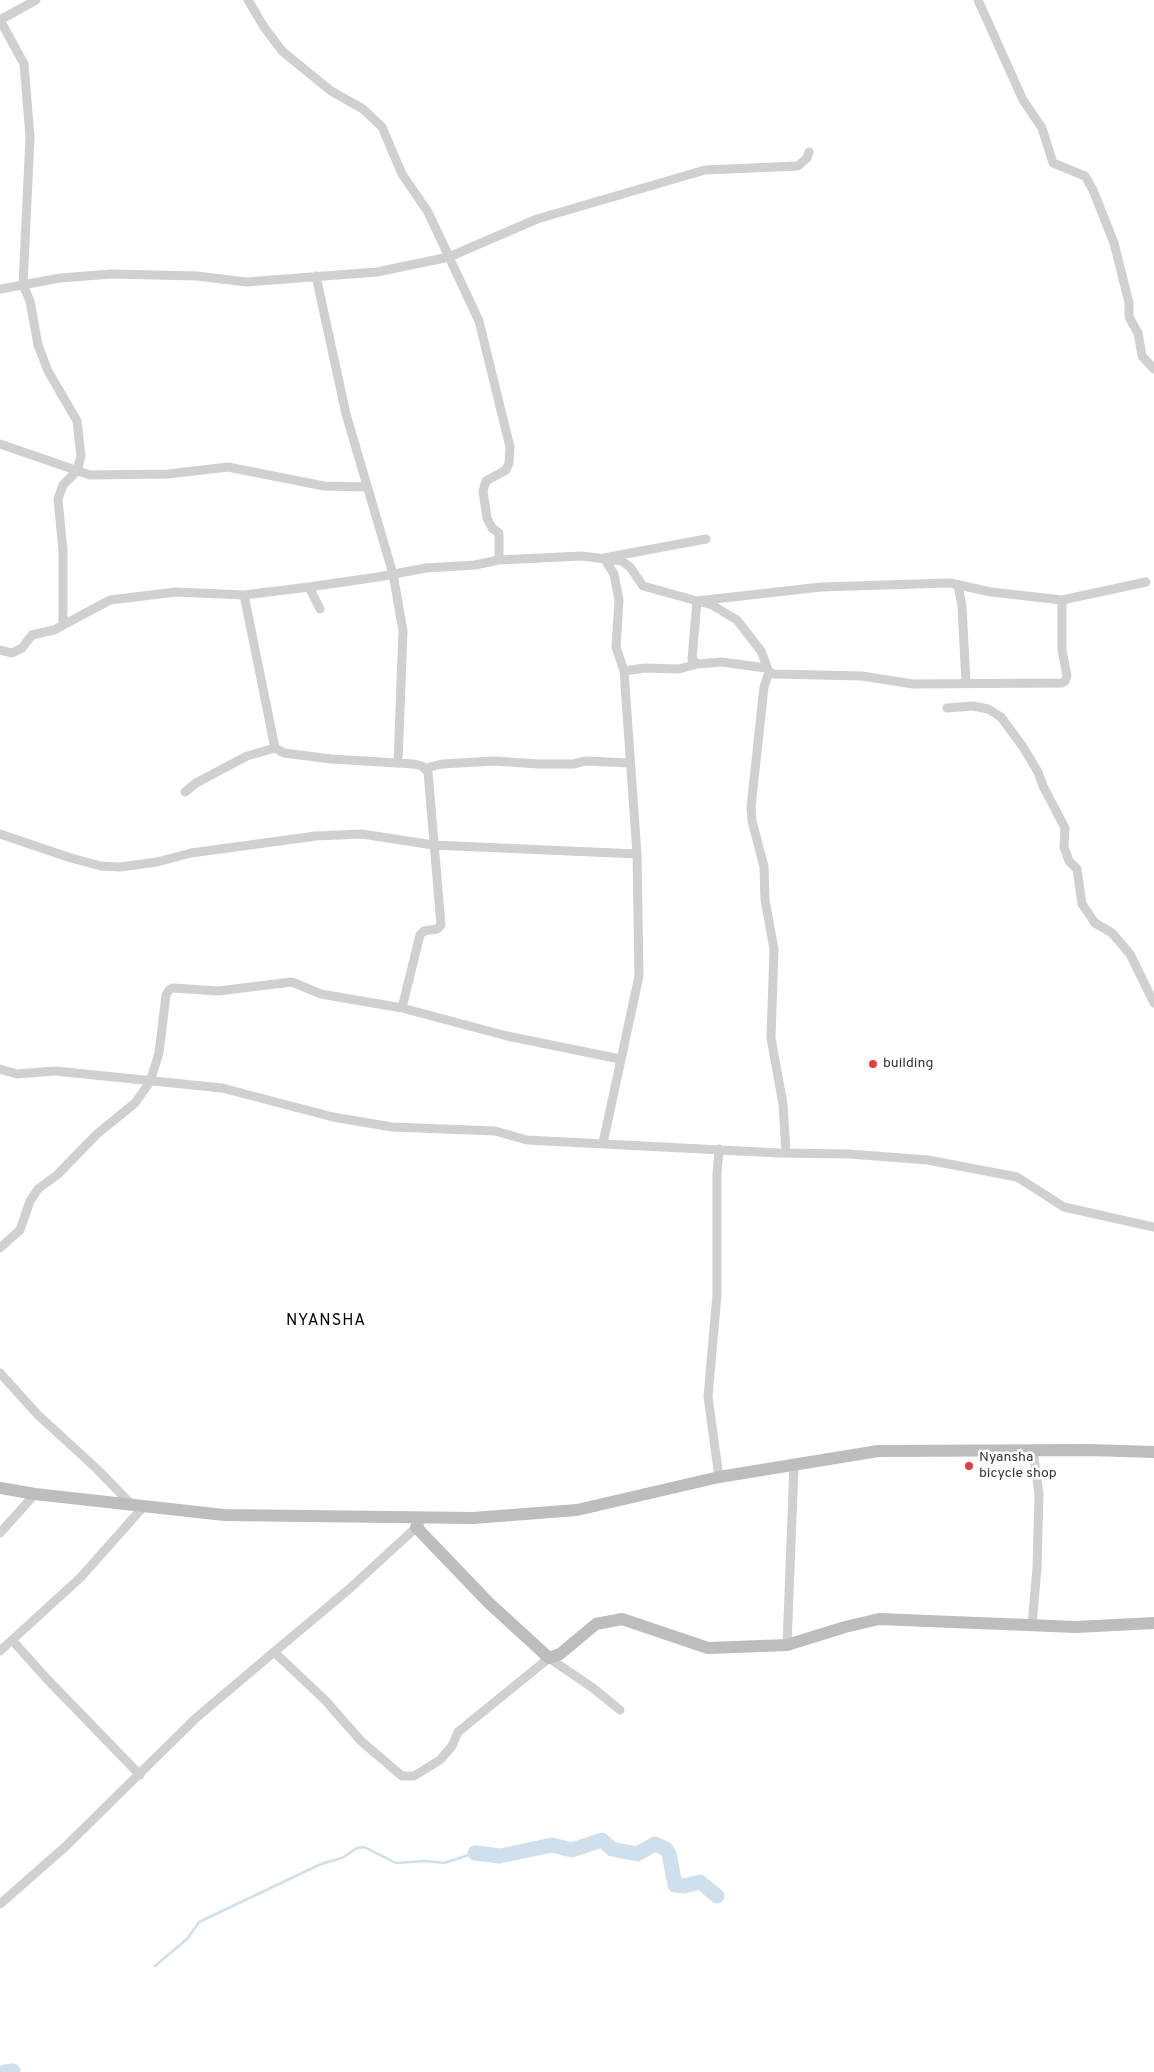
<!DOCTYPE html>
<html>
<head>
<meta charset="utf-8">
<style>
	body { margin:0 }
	canvas { display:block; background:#fff }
</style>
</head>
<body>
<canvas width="1154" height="2072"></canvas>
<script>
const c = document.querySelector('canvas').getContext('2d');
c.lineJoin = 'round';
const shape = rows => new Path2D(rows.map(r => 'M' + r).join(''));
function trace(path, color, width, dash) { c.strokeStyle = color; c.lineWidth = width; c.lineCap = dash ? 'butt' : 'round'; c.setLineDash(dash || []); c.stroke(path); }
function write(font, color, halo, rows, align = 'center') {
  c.font = font + ' Overpass,sans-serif'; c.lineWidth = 5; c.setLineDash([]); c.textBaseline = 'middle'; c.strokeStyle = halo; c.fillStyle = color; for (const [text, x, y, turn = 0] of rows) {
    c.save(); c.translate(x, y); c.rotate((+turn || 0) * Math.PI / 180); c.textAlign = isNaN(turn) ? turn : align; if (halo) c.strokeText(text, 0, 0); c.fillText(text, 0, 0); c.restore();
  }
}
const stream = shape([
	[155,1966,187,1939,199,1922,321,1864,342,1858,357,1848,364,1847,396,1863,425,1861,444,1863,475,1853]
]);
const river = shape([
	[475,1853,500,1856,552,1845,572,1850,602,1840,612,1849,637,1854,655,1844,666,1849,669,1854,675,1885,684,1886,700,1882,717,1896],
	[5,2072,13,2071]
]);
const street = shape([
	[248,0,264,27,282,51,331,91,363,109,382,127,402,174,428,212,479,321,510,447,509,463,506,470,486,481,483,491,487,518,492,528,499,533,499,560,582,556,622,561,630,567,643,586,712,605,737,620,761,651,769,672,774,674,862,676,913,684,1062,683,1065,681,1067,676,1062,650,1062,600],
	[978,0,1023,100,1042,128,1053,163,1085,176,1093,190,1114,243,1129,303,1129,317,1138,333,1142,356,1154,369],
	[0,20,24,64,30,137,23,285,30,301,38,345,48,371,77,421,81,456,77,471,63,485,58,499,63,551,63,625],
	[0,20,36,0],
	[316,276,346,414,393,574,403,631,398,763],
	[0,289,60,278,111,274,197,276,246,282,377,272,449,257,537,219,705,170,798,166,807,158,809,152],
	[0,444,90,475,168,474,228,467,324,486,367,487],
	[958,585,962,606,966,683],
	[244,595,275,748,284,753,331,759,414,764,422,766,428,772,441,925,437,929,424,931,420,935,402,1008],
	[320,609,309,587,378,577,426,568,475,565,499,560],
	[0,650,12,653,22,648,32,635,54,630,110,600,176,592,244,595,309,587],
	[766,668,722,662,697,664,692,659,697,601,821,587,950,583,991,592,1062,600,1146,582],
	[624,671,645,668,679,669,697,664],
	[769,672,764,687,751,807,752,821,764,867,765,900,774,949,771,1038,783,1104,786,1153],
	[947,708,973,706,988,709,1001,717,1023,747,1038,772,1043,786,1065,828,1064,847,1069,861,1077,869,1082,904,1095,923,1112,933,1130,954,1154,1003],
	[426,768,442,764,494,761,539,764,573,764,586,761,629,763],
	[185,792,196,783,247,756,275,748],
	[0,834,71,858,101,866,120,867,157,862,191,853,316,836,362,834,433,845,637,854],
	[0,1069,17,1074,55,1071,222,1088,333,1117,392,1127,495,1131,527,1140,779,1153,849,1154,928,1160,1017,1177,1064,1207,1154,1227],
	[603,1143,639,976,637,854,624,671,616,647,619,600,614,574,604,558,706,539],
	[0,1248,20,1230,30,1201,38,1189,57,1175,97,1134,135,1103,150,1082,159,1053,166,995,169,990,173,988,218,991,292,982,321,994,402,1008,507,1036,620,1059],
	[0,1373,38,1415,97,1469,132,1505],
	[719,1477,708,1397,717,1295,717,1174,719,1149],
	[420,1524,348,1590,274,1652,325,1700,361,1741,402,1776,414,1776,440,1760,452,1746,458,1732,549,1658,593,1688,620,1710],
	[0,1533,35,1494],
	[1032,1625,1037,1568,1039,1494,1033,1450],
	[12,1640,46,1678,140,1775],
	[787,1645,794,1466],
	[0,1651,81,1577,144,1506],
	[0,1904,65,1847,196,1718,274,1652]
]);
const secondary = shape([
	[0,1488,35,1494,224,1515,473,1518,577,1510,719,1477,878,1451,1090,1450,1154,1452],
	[416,1527,489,1603,549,1658,560,1654,596,1624,622,1619,708,1648,787,1645,845,1627,879,1619,1076,1627,1154,1623]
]);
const markers = [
	[873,1064,5,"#de4040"],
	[969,1466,5,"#de4040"]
];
const poiNames = [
	["building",883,1064],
	["Nyansha",979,1458],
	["bicycle shop",979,1474]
];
const quarterNames = [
	["NYANSHA",326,1322]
];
trace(stream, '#d0dfec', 2.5);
trace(river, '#d0dfec', 15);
trace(street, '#d0d0d0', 9);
trace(secondary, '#bdbdbd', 12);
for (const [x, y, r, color] of markers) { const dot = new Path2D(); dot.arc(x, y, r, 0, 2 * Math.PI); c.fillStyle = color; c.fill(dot); trace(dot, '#fff', 2); }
write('14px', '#333', '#fff', poiNames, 'left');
c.letterSpacing = '1px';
write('16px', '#000', '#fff', quarterNames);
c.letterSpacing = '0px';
</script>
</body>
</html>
